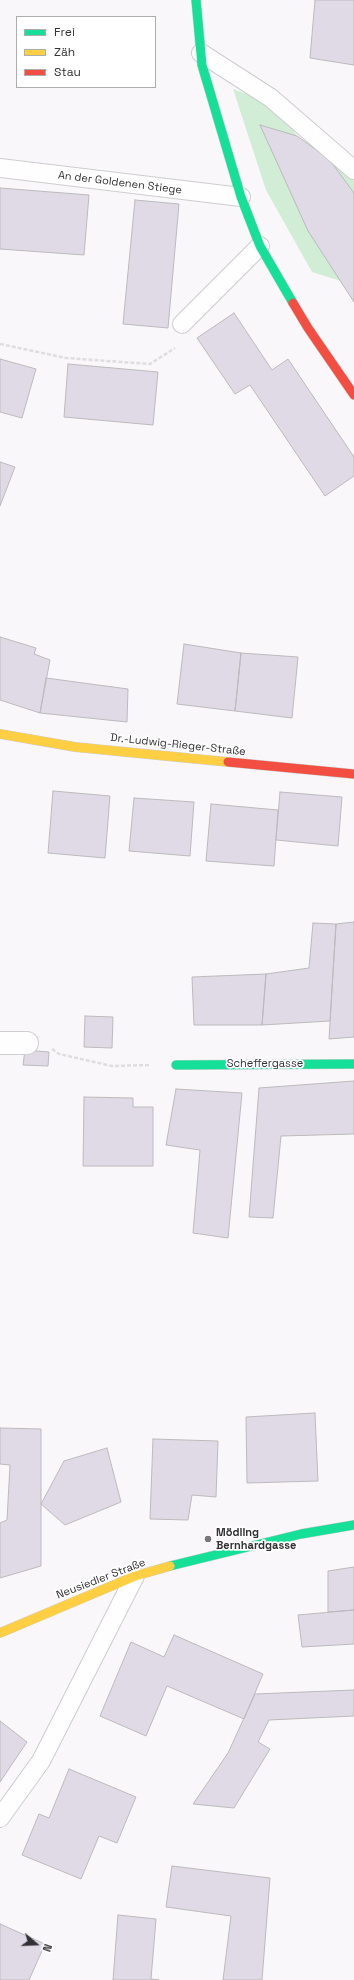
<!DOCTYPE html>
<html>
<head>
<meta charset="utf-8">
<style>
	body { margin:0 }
	#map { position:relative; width:354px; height:1980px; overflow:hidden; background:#f9f7fa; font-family:"Space Grotesk",sans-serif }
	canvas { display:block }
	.legend { position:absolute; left:16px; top:16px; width:140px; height:72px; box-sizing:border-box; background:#fff; border:1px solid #adadad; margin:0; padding:5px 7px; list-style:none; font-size:12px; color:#323133 }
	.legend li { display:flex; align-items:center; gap:8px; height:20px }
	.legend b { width:20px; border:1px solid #adadad }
	.north { position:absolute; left:16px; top:1924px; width:40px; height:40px; -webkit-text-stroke:3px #fff; paint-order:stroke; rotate:109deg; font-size:11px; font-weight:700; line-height:16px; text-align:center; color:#323133 }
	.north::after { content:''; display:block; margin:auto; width:14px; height:18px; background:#323133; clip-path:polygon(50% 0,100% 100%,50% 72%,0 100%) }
</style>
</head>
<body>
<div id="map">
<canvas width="354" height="1980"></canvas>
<ul class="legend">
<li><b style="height:5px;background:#16e098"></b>Frei</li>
<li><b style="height:5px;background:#ffcf43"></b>Zäh</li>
<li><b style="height:5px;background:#f24e42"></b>Stau</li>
</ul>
<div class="north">N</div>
</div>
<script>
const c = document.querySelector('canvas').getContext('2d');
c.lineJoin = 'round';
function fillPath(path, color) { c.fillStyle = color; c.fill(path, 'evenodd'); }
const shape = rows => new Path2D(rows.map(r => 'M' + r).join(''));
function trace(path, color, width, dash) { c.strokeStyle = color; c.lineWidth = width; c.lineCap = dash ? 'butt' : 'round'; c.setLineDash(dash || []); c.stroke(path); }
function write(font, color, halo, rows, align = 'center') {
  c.font = font + ' "Space Grotesk",sans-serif'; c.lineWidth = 3.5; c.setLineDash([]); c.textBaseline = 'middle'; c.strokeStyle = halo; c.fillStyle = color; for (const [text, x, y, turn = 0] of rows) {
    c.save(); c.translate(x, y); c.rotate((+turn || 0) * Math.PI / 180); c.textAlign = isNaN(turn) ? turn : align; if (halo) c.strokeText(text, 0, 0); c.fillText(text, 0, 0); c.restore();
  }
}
const green = shape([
	[233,89,266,101,284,115,297,136,354,178,354,302,341,281,312,272,266,190]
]);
const building = shape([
	[315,0,354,0,354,65,310,58,315,0],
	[260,125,297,136,329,159,354,193,354,302,308,231,260,125],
	[0,188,89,195,84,255,0,249,0,188],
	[135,200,179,204,168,328,123,324,135,200],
	[234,313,272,370,288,359,354,457,354,476,325,496,250,385,235,394,197,338,234,313],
	[0,359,36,369,22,418,0,412,0,359],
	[68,364,158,372,153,425,64,417,68,364],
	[0,462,15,467,0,506,0,462],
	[0,637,36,648,34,654,50,660,40,713,0,700,0,637],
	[184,644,241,653,235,711,177,704,184,644],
	[241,653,298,657,292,718,235,711,241,653],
	[46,678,128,689,127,722,40,713,46,678],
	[53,791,110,796,105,858,48,853,53,791],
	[280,792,342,797,338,846,276,840,280,792],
	[134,798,194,802,190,856,129,851,134,798],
	[211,804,278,810,274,866,206,861,211,804],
	[354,922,354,1037,329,1039,336,924,354,922],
	[313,923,336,924,330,1021,262,1025,266,974,309,968,313,923],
	[266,974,262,1025,194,1025,192,977,266,974],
	[85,1016,113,1017,112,1048,84,1047,85,1016],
	[25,1050,49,1052,48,1066,23,1065,25,1050],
	[354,1081,354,1134,281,1136,273,1218,249,1217,259,1088,354,1081],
	[176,1089,242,1093,228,1238,193,1233,200,1150,166,1145,176,1089],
	[84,1097,133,1098,133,1107,153,1107,153,1166,83,1166,84,1097],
	[315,1413,318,1481,247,1483,246,1417,315,1413],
	[0,1428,41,1429,41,1566,0,1578,0,1523,7,1520,10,1465,0,1464,0,1428],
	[153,1439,218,1441,216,1497,192,1495,188,1520,150,1519,153,1439],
	[107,1448,121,1502,65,1525,41,1504,64,1461,107,1448],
	[354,1567,354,1610,328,1612,328,1571,354,1567],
	[354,1610,354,1644,302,1647,298,1615,354,1610],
	[174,1635,263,1674,244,1719,167,1686,146,1736,100,1716,131,1642,164,1657,174,1635],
	[354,1690,354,1716,269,1720,258,1742,270,1749,234,1808,193,1804,228,1753,255,1694,354,1690],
	[0,1721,27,1742,0,1782,0,1721],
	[69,1769,136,1797,117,1843,99,1836,81,1879,22,1855,39,1814,49,1818,69,1769],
	[172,1866,270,1878,262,1980,223,1980,231,1916,166,1907,172,1866],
	[118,1915,156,1919,151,1979,159,1980,113,1980,118,1915],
	[0,1924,45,1944,29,1980,0,1980,0,1924]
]);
const path = shape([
	[0,344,66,358,150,364,175,348],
	[52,1049,59,1054,112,1066,150,1065]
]);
const lane = shape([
	[201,53,271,98,354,170],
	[0,168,241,197],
	[182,324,260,246],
	[0,1818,41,1761,135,1576]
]);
const street = shape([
	[0,1043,27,1043]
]);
const fast = shape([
	[196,0,202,65,241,197,260,246,293,303],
	[176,1065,354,1064],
	[170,1566,301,1534,354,1525]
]);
const slow = shape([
	[0,734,75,747,228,762],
	[0,1633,135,1576,170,1566]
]);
const jam = shape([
	[293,303,308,328,354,395],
	[228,762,354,774]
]);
const markers = [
	[208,1539,4,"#787679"]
];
const streetNames = [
	["An der Goldenen Stiege",120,183,7],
	["Dr.-Ludwig-Rieger-Straße",178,745,6],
	["Scheffergasse",265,1064],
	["Neusiedler Straße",101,1579,-21]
];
const poiNames = [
	["Mödling",216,1533],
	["Bernhardgasse",216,1546]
];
fillPath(green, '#d1edd6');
fillPath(building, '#e0dae6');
trace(building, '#bbbabc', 1);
trace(lane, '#cecdcf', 20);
trace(street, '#cecdcf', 24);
trace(fast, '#cecdcf', 10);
trace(slow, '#cecdcf', 10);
trace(jam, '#cecdcf', 10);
trace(path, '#dededf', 2.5, [4, 2]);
trace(lane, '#fefefe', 18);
trace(street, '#fefefe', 22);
trace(fast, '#16e098', 9);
trace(slow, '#ffcf43', 9);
trace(jam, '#f24e42', 9);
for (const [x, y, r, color] of markers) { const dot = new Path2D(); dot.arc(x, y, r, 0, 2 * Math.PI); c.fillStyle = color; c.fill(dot); trace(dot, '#fff', 1.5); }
write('11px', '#323133', '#fff', streetNames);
write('bold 11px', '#323133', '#fff', poiNames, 'left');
</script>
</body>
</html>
